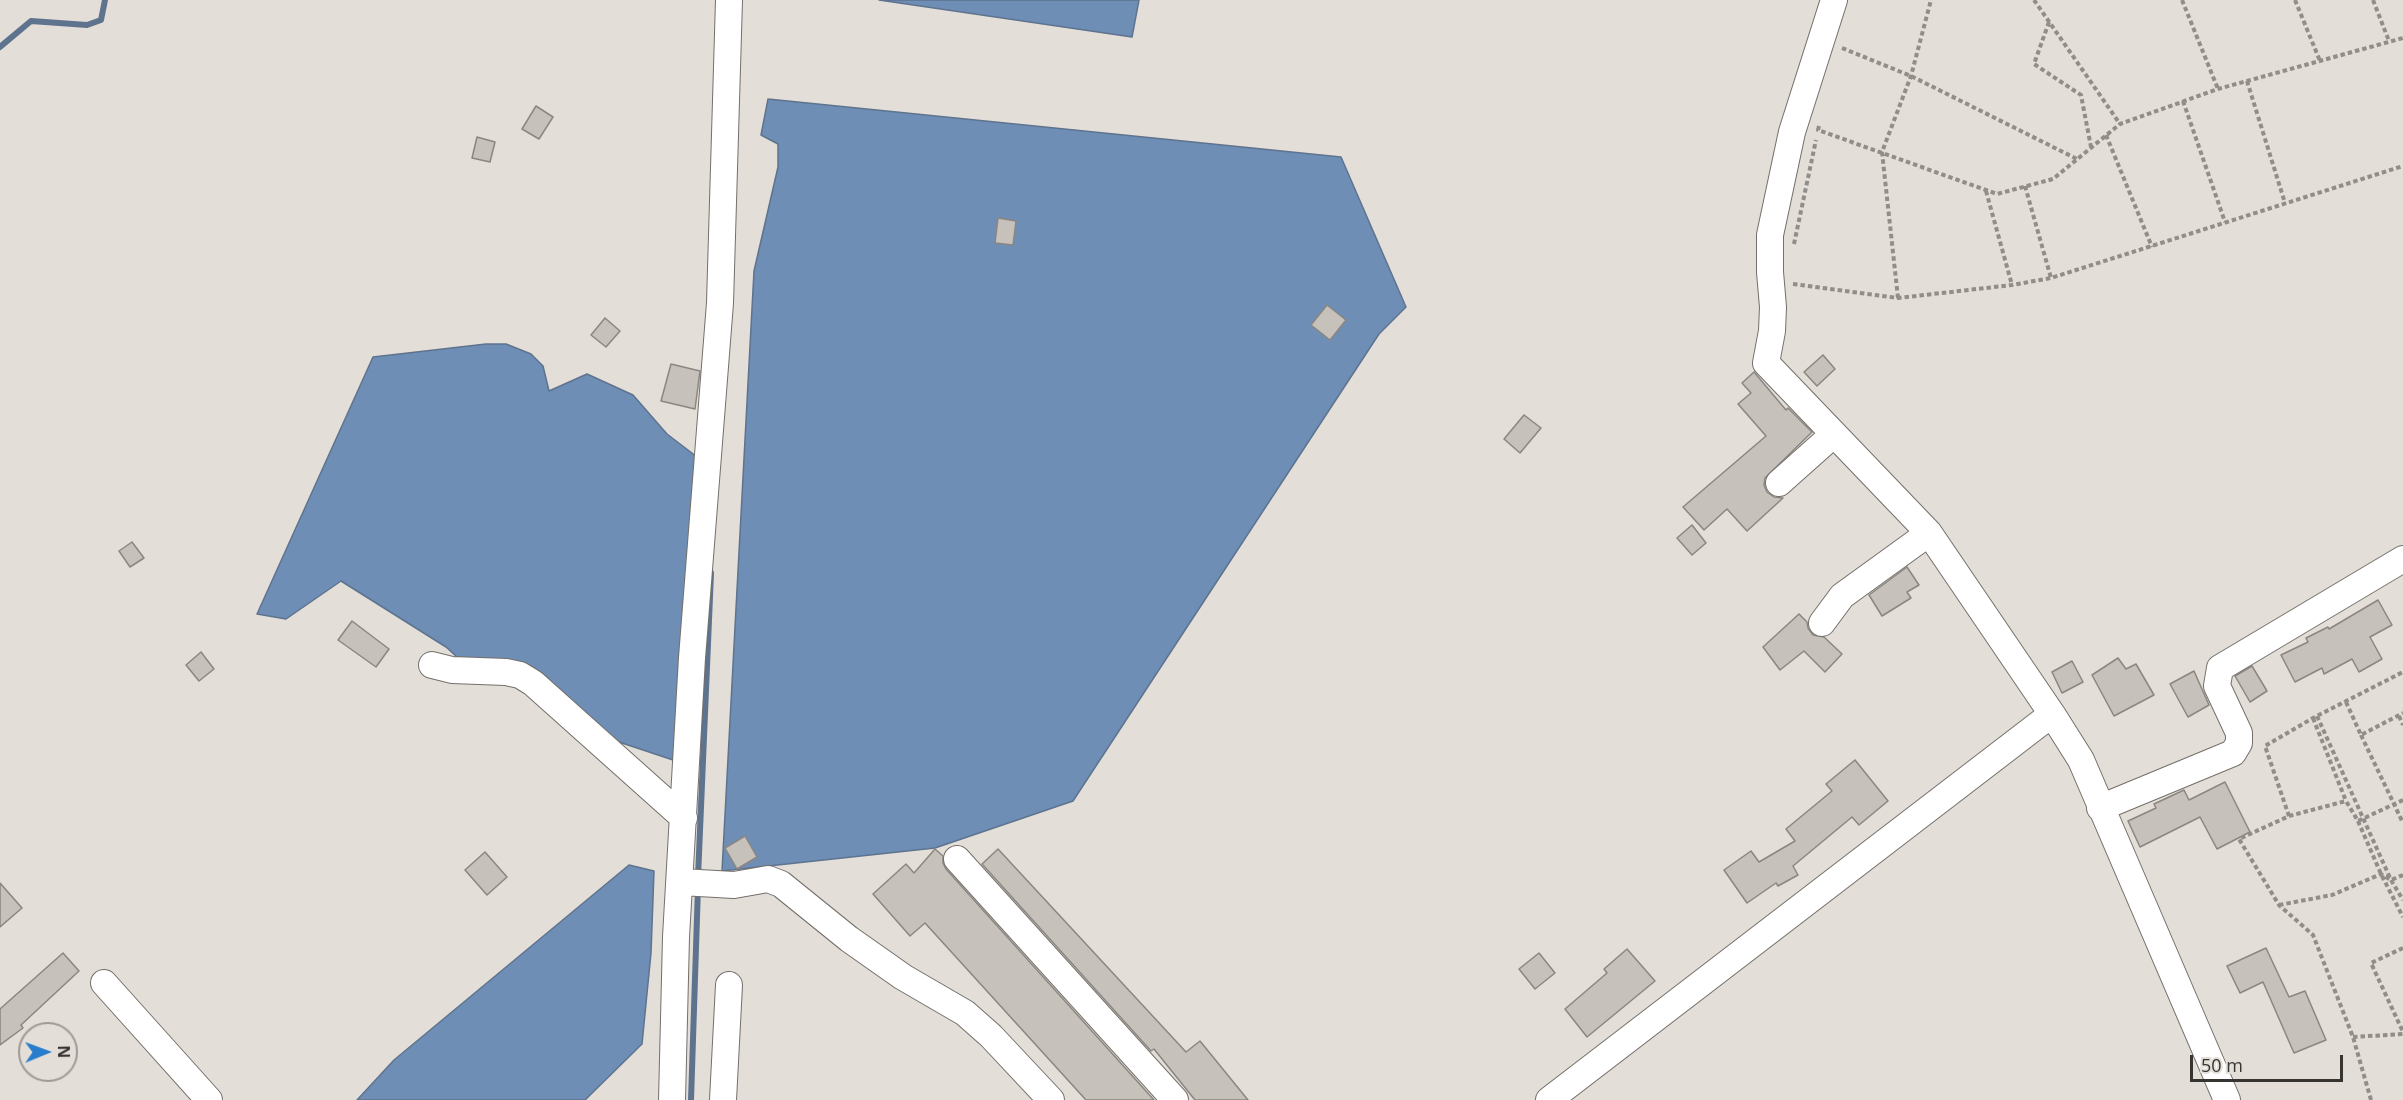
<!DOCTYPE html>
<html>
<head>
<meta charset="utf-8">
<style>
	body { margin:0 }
	#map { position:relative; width:2403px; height:1100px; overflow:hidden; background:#e4ded8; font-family:"Open Sans",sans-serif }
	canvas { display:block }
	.north { position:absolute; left:18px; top:1022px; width:60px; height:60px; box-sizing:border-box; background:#e4ded8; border:2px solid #9f9a96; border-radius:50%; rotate:89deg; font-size:16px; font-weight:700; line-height:24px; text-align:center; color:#373532 }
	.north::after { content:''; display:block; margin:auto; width:21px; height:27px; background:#287ecc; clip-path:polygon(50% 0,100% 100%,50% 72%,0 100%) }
	.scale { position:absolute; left:2190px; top:1055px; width:153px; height:27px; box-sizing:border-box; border:3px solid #373532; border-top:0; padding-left:8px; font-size:18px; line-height:21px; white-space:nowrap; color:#373532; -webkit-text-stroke:4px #e4ded8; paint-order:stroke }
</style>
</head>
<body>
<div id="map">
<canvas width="2403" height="1100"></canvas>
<div class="north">N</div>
<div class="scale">50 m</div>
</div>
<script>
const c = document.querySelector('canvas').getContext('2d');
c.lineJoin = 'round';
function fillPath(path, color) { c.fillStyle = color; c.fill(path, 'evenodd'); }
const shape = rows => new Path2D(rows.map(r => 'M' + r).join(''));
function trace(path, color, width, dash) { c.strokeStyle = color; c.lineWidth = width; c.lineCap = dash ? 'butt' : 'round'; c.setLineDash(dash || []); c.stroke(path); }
const water = shape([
	[879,0,1139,0,1132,37,879,0],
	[768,99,1341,157,1406,307,1379,334,1073,801,935,848,722,871,754,271,778,167,778,144,761,135,768,99],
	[486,344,506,344,531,354,543,366,549,391,587,374,633,395,667,434,701,460,679,762,616,741,531,666,457,657,446,647,341,581,286,619,257,614,373,357,486,344],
	[629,865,654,871,651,953,642,1044,585,1100,357,1100,394,1060,629,865]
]);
const stream = shape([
	[0,47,31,21,87,25,101,20,105,0],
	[698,877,711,573],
	[691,1100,698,887]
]);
const building = shape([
	[536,106,553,117,539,139,522,129,536,106],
	[477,137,495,142,490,162,472,158,477,137],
	[998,218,1016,221,1013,245,995,243,998,218],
	[1327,305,1346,320,1330,340,1311,325,1327,305],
	[605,318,620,331,606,347,591,335,605,318],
	[1823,355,1835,369,1817,386,1804,372,1823,355],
	[671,364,700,371,695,409,661,401,671,364],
	[1754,372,1786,410,1788,408,1812,432,1765,478,1764,485,1767,492,1774,497,1783,498,1747,531,1727,509,1704,530,1683,507,1766,436,1738,404,1751,393,1742,383,1754,372],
	[1524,415,1541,428,1520,453,1504,439,1524,415],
	[1692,525,1706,543,1692,555,1677,538,1692,525],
	[132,542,144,558,130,567,119,551,132,542],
	[1907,567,1919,585,1907,592,1911,598,1882,616,1869,595,1907,567],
	[2378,600,2392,625,2370,637,2382,659,2359,672,2352,659,2324,674,2322,668,2295,682,2281,655,2308,642,2306,638,2328,627,2329,629,2378,600],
	[1799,614,1807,622,1808,628,1813,635,1824,637,1842,654,1825,672,1804,651,1780,670,1763,647,1799,614],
	[352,621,389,649,376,667,338,640,352,621],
	[201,652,214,669,199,681,186,665,201,652],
	[2118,658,2126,669,2136,664,2154,695,2114,716,2092,675,2118,658],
	[2072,661,2083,682,2062,693,2052,672,2072,661],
	[2252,666,2267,691,2250,702,2235,676,2252,666],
	[2194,671,2209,705,2188,717,2170,684,2194,671],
	[1855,760,1888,801,1859,825,1852,817,1793,866,1798,875,1778,886,1776,883,1747,903,1724,870,1751,851,1759,862,1795,841,1786,829,1832,791,1826,784,1855,760],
	[2225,782,2250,832,2217,849,2200,817,2140,847,2128,821,2156,808,2154,804,2184,790,2189,800,2225,782],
	[745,836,757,857,737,869,725,848,745,836],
	[935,849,943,856,943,863,946,869,1154,1100,1086,1100,925,923,910,936,873,894,906,864,914,873,935,849],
	[998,849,1186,1052,1200,1041,1248,1100,1195,1100,1154,1049,1151,1051,982,864,998,849],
	[485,852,507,877,487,895,465,870,485,852],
	[0,883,22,908,0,927,0,883],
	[2266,948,2289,997,2305,991,2326,1040,2294,1053,2263,982,2240,993,2227,966,2266,948],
	[1627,949,1655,981,1587,1037,1565,1009,1607,973,1604,969,1627,949],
	[63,953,79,971,21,1025,23,1028,0,1045,0,1009,63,953],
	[1539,953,1555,973,1535,989,1519,969,1539,953]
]);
const path = shape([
	[2034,0,2120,124],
	[2182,0,2218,89],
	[2295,0,2320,61],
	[2373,0,2389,41],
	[2049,22,2034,64,2081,95,2091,147],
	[1842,48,1911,76,2077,159],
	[2247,81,2285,203],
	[2183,101,2225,222],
	[1819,126,1818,130,1997,194,2053,179,2120,124,2218,89,2403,38],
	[2106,135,2152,247],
	[2025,186,2051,278],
	[1986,191,2012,285],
	[1794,244,1816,140],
	[1793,284,1898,298,2012,285,2051,278,2403,166],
	[1898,298,1882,152,1911,76,1931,0],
	[2346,702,2361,735,2403,713],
	[2317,716,2391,880,2403,900],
	[2399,716,2403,725],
	[2313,718,2346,801],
	[2361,735,2403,823],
	[2289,816,2346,801,2358,821,2403,800],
	[2358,821,2381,874,2403,917],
	[2279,905,2332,895,2381,874,2391,880,2403,875],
	[2403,948,2371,963,2403,1032],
	[2353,1037,2403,1034],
	[2371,1100,2353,1037,2313,935,2279,905,2239,839,2289,816,2265,746,2313,718,2403,672]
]);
const minor = shape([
	[1834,0,1792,132,1770,235,1770,272,1773,307,1772,331,1766,363,1929,533,2052,714,2081,760,2227,1100],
	[1779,483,1834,434],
	[1822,623,1842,596,1929,533],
	[432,665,452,670,506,672,520,675,533,683,684,818],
	[2100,808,2233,753,2239,743,2239,733,2217,686,2220,668,2403,559],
	[957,859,1175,1100],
	[681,882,734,885,768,879,781,884,849,939,903,977,965,1013,991,1036,1051,1100],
	[104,983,209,1100],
	[672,1100,676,937,692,658,720,303,729,0],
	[723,1100,729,985],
	[1549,1100,2052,714]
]);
fillPath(water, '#6e8eb6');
trace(water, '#5e738e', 1.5);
trace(stream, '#5e738e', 6);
fillPath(building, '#c6c1ba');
trace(building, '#8b8680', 1.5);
trace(minor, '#746f6a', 28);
trace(path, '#918d89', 4, [4.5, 3]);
trace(minor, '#fff', 26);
</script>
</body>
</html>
